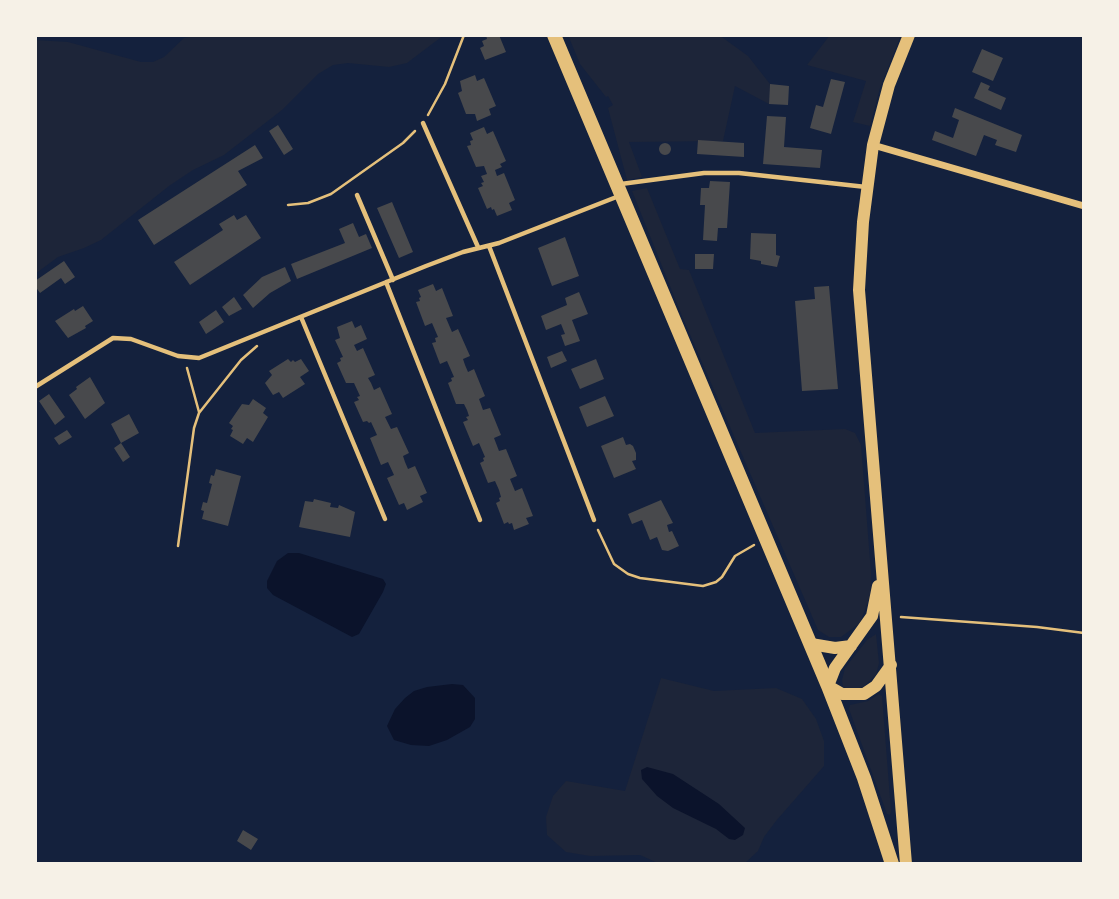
<!DOCTYPE html>
<html>
<head>
<meta charset="utf-8">
<style>
	body { margin:0 }
	#map { position:relative; width:1119px; height:899px; overflow:hidden; background:#14213d; font-family:"Noto Sans",sans-serif }
	canvas { display:block }
	.frame { position:absolute; inset:0; border:37px solid #f6f1e7; pointer-events:none }
</style>
</head>
<body>
<div id="map">
<canvas width="1119" height="899"></canvas>
<div class="frame"></div>
</div>
<script>
const c = document.querySelector('canvas').getContext('2d');
c.lineJoin = 'round';
function fillPath(path, color) { c.fillStyle = color; c.fill(path, 'evenodd'); }
const shape = rows => new Path2D(rows.map(r => 'M' + r).join(''));
function trace(path, color, width, dash) { c.strokeStyle = color; c.lineWidth = width; c.lineCap = dash ? 'butt' : 'round'; c.setLineDash(dash || []); c.stroke(path); }
const green = shape([
	[201,35,444,35,407,63,389,67,348,63,333,65,318,74,282,110,224,155,193,170,169,186,101,240,84,248,58,257,35,274,35,40,68,42,141,62,153,62,164,57,184,38],
	[568,35,719,35,748,56,770,84,769,104,735,86,723,141,629,142,642,177,627,180,608,108,613,105,608,96,606,97,580,64],
	[830,35,901,35,880,88,870,126,853,122,866,81,807,65],
	[647,188,680,269,689,270,755,433,845,429,855,433,861,445,871,573,870,596,860,623,841,637,829,637,818,630,682,316,632,191],
	[876,634,879,663,876,675,863,687,851,690,843,687,842,680,845,668,867,640],
	[661,678,714,691,776,688,802,699,816,719,824,741,824,766,776,821,764,837,758,851,744,864,660,864,640,855,590,856,566,852,547,835,546,817,553,796,566,781,625,791],
	[879,694,882,696,891,811,890,815,887,814,849,709,850,705,868,701]
]);
const water = shape([
	[288,553,299,553,383,579,386,584,383,592,359,634,352,637,273,595,267,588,267,581,277,561],
	[452,684,463,685,475,698,475,719,470,727,447,740,429,746,411,745,394,740,387,726,395,709,405,698,414,691,427,687],
	[647,767,673,774,719,804,745,828,743,835,735,840,729,839,716,829,673,808,657,796,642,779,641,770]
]);
const building = shape([
	[486,35,499,35,506,52,485,60,480,48,484,46,482,41,487,39],
	[982,49,1003,58,993,81,972,72],
	[475,75,477,81,484,78,496,106,489,109,491,115,477,121,475,114,466,114,458,93,462,91,460,81],
	[831,79,845,82,831,134,810,128,816,105,823,107],
	[981,82,990,86,988,90,1006,98,1001,110,974,98],
	[770,84,789,86,788,105,769,104],
	[955,108,1022,135,1016,152,995,145,997,140,984,135,976,156,932,140,935,131,953,138,959,120,952,117],
	[767,116,786,117,784,147,822,150,820,168,763,164],
	[278,125,293,149,284,155,269,131],
	[484,127,487,134,493,131,506,161,500,164,502,167,495,170,497,176,504,173,515,200,509,203,512,210,497,216,494,209,492,210,491,207,487,209,478,188,483,186,481,183,484,182,481,176,487,174,484,166,476,167,467,146,471,145,470,141,473,140,470,133],
	[698,140,744,143,744,157,697,154],
	'659 149a6 6 0 1 1 12 0a6 6 0 1 1-12 0Z',
	[255,145,263,158,238,171,247,185,154,245,138,220],
	[710,181,730,182,727,228,718,228,717,241,703,240,705,205,700,205,701,188,709,188],
	[392,202,413,252,399,258,377,208],
	[234,215,237,220,246,215,261,238,190,285,174,262,223,230,219,224],
	[353,223,359,237,366,234,372,248,297,279,291,264,345,243,339,229],
	[751,233,776,234,776,255,780,256,777,267,761,264,761,261,750,259],
	[565,237,579,276,552,286,538,248],
	[695,254,714,254,713,269,695,269],
	[64,261,75,277,65,284,61,278,40,293,35,286,35,281],
	[285,267,291,281,270,293,253,308,243,295,262,277],
	[433,284,436,291,442,288,453,316,446,318,452,332,458,329,470,356,463,359,465,365,468,372,474,369,485,396,479,399,483,410,490,408,501,435,494,438,499,451,506,449,517,476,510,479,515,491,522,488,533,516,526,518,529,524,514,530,512,523,509,524,508,522,504,524,496,503,500,501,499,498,501,497,499,490,495,481,488,483,480,463,484,461,483,458,485,457,479,443,473,446,463,422,468,420,466,417,469,416,467,410,464,404,456,404,448,383,452,381,451,378,454,377,447,361,440,364,432,343,436,342,435,338,438,337,432,323,425,326,416,302,420,301,419,298,421,297,418,290],
	[829,286,838,389,802,391,795,301,815,299,814,287],
	[579,292,588,314,572,320,580,341,565,346,561,335,565,334,561,324,546,330,541,316,567,305,565,298],
	[234,297,242,309,229,316,222,307],
	[83,306,93,321,85,326,86,328,68,338,55,321,74,309,75,311],
	[216,310,224,322,206,334,199,322],
	[352,321,355,328,361,325,367,339,354,345,357,351,363,348,375,375,368,378,371,383,374,390,380,387,392,414,385,417,391,429,397,427,409,453,403,456,405,462,408,469,415,466,427,493,420,496,423,502,407,510,404,503,399,505,387,478,394,475,388,462,381,465,370,438,377,435,371,422,369,423,367,421,363,422,354,402,359,400,357,397,360,396,354,383,346,383,337,363,341,361,340,358,343,357,335,340,340,338,337,327],
	[562,351,567,361,551,368,547,357],
	[288,359,291,362,293,360,295,362,301,359,309,371,300,377,305,384,283,398,279,392,273,395,265,383,272,375,269,371],
	[596,359,604,379,580,389,571,369],
	[90,377,105,403,85,419,69,395,77,389,76,387],
	[49,394,65,417,55,425,39,401],
	[605,396,614,416,587,427,579,407],
	[253,399,266,408,263,413,268,417,253,442,247,438,243,444,230,436,233,430,231,429,233,426,229,423,242,404,249,405],
	[129,414,139,433,121,443,111,424],
	[67,430,72,437,59,445,54,438],
	[623,437,626,445,630,444,633,446,636,453,636,460,632,461,636,469,614,478,601,446],
	[121,443,130,457,123,462,114,448],
	[216,469,241,476,228,526,202,519,204,511,201,510,203,502,207,503,212,484,209,483,211,475,214,476],
	[314,499,331,503,330,507,338,508,339,505,355,512,350,537,299,527,305,501,313,502],
	[661,500,673,523,667,525,669,532,672,531,679,546,668,551,662,550,657,537,650,540,642,520,632,524,628,514],
	[243,830,258,839,251,850,237,841]
]);
const path = shape([
	[428,115,445,84,464,35],
	[288,205,308,203,331,194,403,143,415,131],
	[187,368,199,412],
	[598,530,614,564,628,574,640,578,703,586,716,582,722,577,735,556,754,545],
	[178,546,194,428,199,413,241,360,257,346],
	[901,617,1037,627,1084,633]
]);
const service = shape([
	[423,123,478,247],
	[621,184,704,173,739,173,866,187],
	[357,195,393,280],
	[489,246,594,520],
	[386,282,480,520],
	[301,317,385,519],
	[35,387,113,338,131,339,178,356,199,358,426,266,463,252,499,243,619,196]
]);
const minor = shape([
	[873,145,1084,206]
]);
const secondary = shape([
	[878,586,872,616,835,668,828,686,842,694,864,694,876,686,891,665],
	[811,644,835,648,851,646],
	[906,864,859,290,863,222,873,145,889,85,909,35]
]);
const primary = shape([
	[554,35,828,686,864,778,892,864]
]);
fillPath(green, '#1d2539');
fillPath(water, '#0b132b');
fillPath(building, '#48494c');
trace(path, '#e5c07b', 2.5);
trace(service, '#e5c07b', 4.5);
trace(minor, '#e5c07b', 7);
trace(secondary, '#e5c07b', 12);
trace(primary, '#e5c07b', 14);
</script>
</body>
</html>
